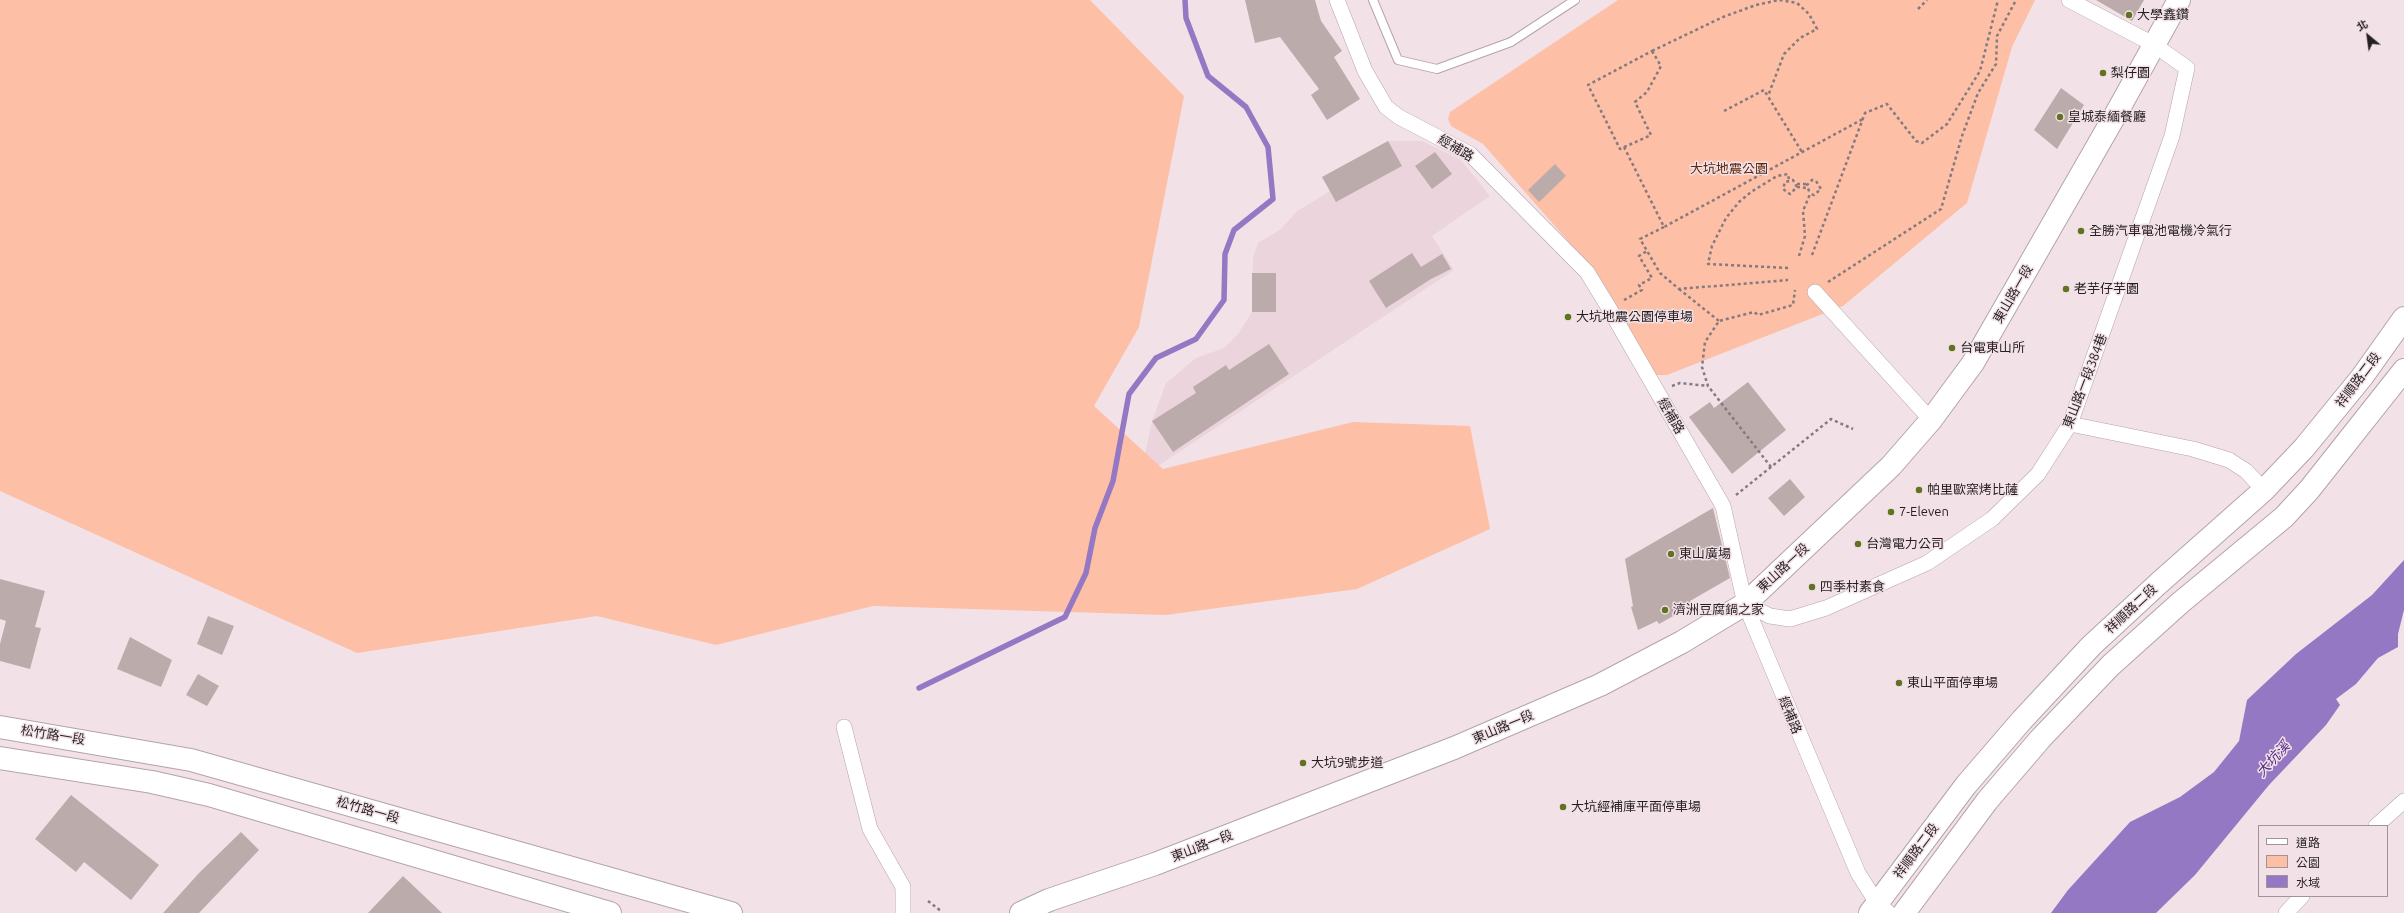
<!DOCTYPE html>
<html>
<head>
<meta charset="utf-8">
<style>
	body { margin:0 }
	#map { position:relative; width:2404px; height:913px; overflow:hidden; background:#f2e2e8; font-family:Ubuntu,"Noto Sans TC",sans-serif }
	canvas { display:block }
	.legend { position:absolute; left:2258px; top:825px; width:130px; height:72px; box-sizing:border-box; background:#f2e2e8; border:1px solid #a09498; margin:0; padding:5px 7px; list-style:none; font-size:12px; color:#251f21 }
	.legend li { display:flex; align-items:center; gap:8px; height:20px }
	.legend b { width:20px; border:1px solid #a09498 }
	.north { position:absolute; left:2348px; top:16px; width:40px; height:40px; -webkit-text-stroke:3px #f2e2e8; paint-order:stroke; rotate:331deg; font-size:11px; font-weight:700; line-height:16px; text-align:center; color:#251f21 }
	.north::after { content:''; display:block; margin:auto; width:14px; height:18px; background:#251f21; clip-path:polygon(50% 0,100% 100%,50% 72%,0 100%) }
</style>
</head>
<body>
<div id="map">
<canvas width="2404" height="913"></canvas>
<ul class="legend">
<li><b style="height:5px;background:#fff"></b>道路</li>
<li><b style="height:11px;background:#fdbfa5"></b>公園</li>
<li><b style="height:11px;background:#9578c4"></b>水域</li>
</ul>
<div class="north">北</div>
</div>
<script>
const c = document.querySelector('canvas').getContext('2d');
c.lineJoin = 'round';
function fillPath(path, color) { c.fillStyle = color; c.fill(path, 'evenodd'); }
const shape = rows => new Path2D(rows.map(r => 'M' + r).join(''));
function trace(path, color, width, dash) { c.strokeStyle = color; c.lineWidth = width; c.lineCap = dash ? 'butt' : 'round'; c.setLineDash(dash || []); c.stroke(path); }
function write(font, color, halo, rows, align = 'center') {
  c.font = font + ' Ubuntu,"Noto Sans TC",sans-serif'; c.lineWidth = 3; c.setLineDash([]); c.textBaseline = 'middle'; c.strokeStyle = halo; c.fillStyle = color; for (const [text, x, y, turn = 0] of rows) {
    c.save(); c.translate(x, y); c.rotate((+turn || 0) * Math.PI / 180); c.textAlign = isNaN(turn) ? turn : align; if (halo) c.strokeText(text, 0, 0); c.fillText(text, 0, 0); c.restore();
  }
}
const built = shape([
	[1388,141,1422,141,1461,160,1490,196,1432,236,1454,270,1152,470,1144,459,1152,421,1166,383,1196,358,1224,348,1238,334,1252,312,1253,257,1258,243,1281,229,1296,212,1330,191,1322,177]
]);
const green = shape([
	[0,0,1090,0,1184,96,1139,327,1094,406,1163,469,1353,422,1470,426,1490,529,1357,589,1166,615,873,606,716,645,597,616,357,653,0,491],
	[1618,0,2035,0,2012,47,1967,203,1843,306,1667,375,1657,375,1649,368,1595,272,1483,144,1451,126,1448,119,1450,112]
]);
const water = shape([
	[2404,560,2404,610,2398,634,2398,647,2378,658,2356,684,2336,699,2340,705,2326,725,2269,785,2195,875,2156,913,2051,913,2068,890,2130,822,2180,797,2214,772,2239,741,2247,700,2296,654,2372,595]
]);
const stream = shape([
	[919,688,1065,617,1086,573,1095,528,1113,481,1129,394,1156,358,1196,339,1224,300,1225,254,1234,230,1273,199,1268,147,1246,107,1208,76,1186,18,1185,0]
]);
const building = shape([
	[1245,0,1315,0,1321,21,1342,51,1334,57,1360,99,1327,120,1311,95,1319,89,1280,37,1255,43],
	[2096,0,2144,0,2132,21],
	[2061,88,2084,105,2057,149,2034,130],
	[1388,141,1402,166,1336,202,1322,177],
	[1435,152,1452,174,1432,189,1415,166],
	[1555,164,1566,176,1539,202,1528,190],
	[1412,253,1421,267,1442,254,1451,269,1431,279,1386,308,1369,281],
	[1252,273,1276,273,1276,312,1252,312],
	[1269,344,1289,374,1173,452,1152,421,1196,393,1193,387,1226,365,1229,370],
	[1748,382,1786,430,1732,474,1689,417,1710,402,1714,408],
	[1790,479,1805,497,1784,516,1768,498],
	[1713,508,1730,578,1690,601,1693,605,1659,624,1657,621,1638,630,1631,607,1633,606,1625,559],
	[0,579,45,591,35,627,41,628,30,669,0,661,0,644,6,621,0,619],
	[208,616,234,626,222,655,197,644],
	[130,637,172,660,161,687,117,669],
	[198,674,219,686,207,706,186,695],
	[71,795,159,865,131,900,84,862,76,872,35,839],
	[241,832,259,850,199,913,163,913,199,873],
	[403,876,442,913,368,913]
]);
const path = shape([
	[1918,9,1927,0],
	[1652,51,1661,66,1647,92,1635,102,1651,135,1620,149,1588,85,1652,51],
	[1652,51,1723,17,1756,5,1779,0,1797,3,1809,14,1817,29,1800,38,1784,54,1768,96],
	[1724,111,1764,90,1802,152],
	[1624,147,1664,227,1863,119],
	[1797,184,1808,184],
	[1797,187,1793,180,1785,182,1783,189,1790,194,1797,187,1807,188],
	[1664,227,1640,239,1660,273,1679,289,1788,280],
	[1812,255,1865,113,1887,104,1916,141,1922,143,1947,124,1980,71,1998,0],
	[1799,256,1805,236,1803,211,1810,194,1814,195,1821,189,1816,181,1812,180,1807,185,1810,194],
	[1788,268,1708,264,1712,246,1726,218,1739,202,1751,192,1777,176,1788,174,1789,180],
	[1828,282,1941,209,1962,136,1978,93,1996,64,1997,36,2016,0],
	[1679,289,1719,321],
	[1624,300,1642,290,1639,285,1652,278,1639,256,1647,251],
	[1672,386,1680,383,1708,386],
	[1771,467,1708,386,1702,367,1705,342,1719,321,1754,312,1758,315,1793,305,1795,290],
	[1736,495,1831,419,1853,429],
	[928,901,941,911]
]);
const lane = shape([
	[1373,0,1398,60,1437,69,1511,42,1575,0]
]);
const street = shape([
	[1337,0,1365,71,1386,107,1399,117,1470,154,1587,272,1609,308,1723,506,1745,604,1858,873,1877,903,1889,913],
	[1815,292,1931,420],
	[2070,424,2193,449,2229,460,2246,471,2264,490],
	[1745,604,1770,616,1790,619,1826,608,1927,563,1992,519,2038,474,2070,424,2172,136,2187,68,2153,44,2069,0],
	[844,727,870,829,903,887,903,913],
	[2376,826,2404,801],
	[2286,913,2302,896]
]);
const secondary = shape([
	[0,727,191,760,731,913],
	[0,758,152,782,209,795,610,913],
	[1021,913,1049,900,1155,864,1454,748,1600,685,1682,642,1745,604,1891,466,1931,420,1973,363,2117,112,2179,0],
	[1870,913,1966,785,2022,720,2091,646,2159,583,2264,490,2304,448,2362,377,2404,318],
	[1904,913,1987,801,2041,738,2111,665,2180,603,2284,517,2309,490,2404,370]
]);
const markers = [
	[2129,15,4,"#617321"],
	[2103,73,4,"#617321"],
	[2060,117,4,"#617321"],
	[2081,231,4,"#617321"],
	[2066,289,4,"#617321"],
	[1568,317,4,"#617321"],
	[1952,348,4,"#617321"],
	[1919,490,4,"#617321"],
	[1891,512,4,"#617321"],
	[1858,544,4,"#617321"],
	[1671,554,4,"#617321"],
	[1812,587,4,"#617321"],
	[1665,610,4,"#617321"],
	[1899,683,4,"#617321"],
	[1303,763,4,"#617321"],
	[1563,807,4,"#617321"]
];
const poiNames = [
	["大學鑫鑽",2137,15],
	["梨仔園",2111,73],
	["皇城泰緬餐廳",2068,117],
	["全勝汽車電池電機冷氣行",2089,231],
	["老芋仔芋園",2074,289],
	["大坑地震公園停車場",1576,317],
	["台電東山所",1960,348],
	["帕里歐窯烤比薩",1927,490],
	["7-Eleven",1899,512],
	["台灣電力公司",1866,544],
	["東山廣場",1679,554],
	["四季村素食",1820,587],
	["濟洲豆腐鍋之家",1673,610],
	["東山平面停車場",1907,683],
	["大坑9號步道",1311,763],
	["大坑經補庫平面停車場",1571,807]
];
const streetNames = [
	["經補路",1456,148,31],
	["東山路一段",2013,294,-60],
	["祥順路二段",2358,380,-53],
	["東山路一段384巷",2085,381,-69],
	["經補路",1671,416,60],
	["東山路一段",1783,568,-43],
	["祥順路二段",2131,609,-43],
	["經補路",1790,715,68],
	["東山路一段",1503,727,-23],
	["松竹路一段",53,735,9],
	["松竹路一段",368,810,16],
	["東山路一段",1202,846,-21],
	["祥順路二段",1916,851,-53]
];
const parkNames = [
	["大坑地震公園",1729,169]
];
const waterNames = [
	["大坑溪",2273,759,-48]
];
fillPath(built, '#ecd4dd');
fillPath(green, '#fdbfa5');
fillPath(water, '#9578c4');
trace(stream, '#9578c4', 5.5);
fillPath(building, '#bcabab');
trace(lane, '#b3a4aa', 10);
trace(street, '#b3a4aa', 16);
trace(secondary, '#b3a4aa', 24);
trace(path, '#857a7e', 2.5, [3, 3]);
trace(lane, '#fff', 8);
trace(street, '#fff', 15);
trace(secondary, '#fff', 22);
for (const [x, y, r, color] of markers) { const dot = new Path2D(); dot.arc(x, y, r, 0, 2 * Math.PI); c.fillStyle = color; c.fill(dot); trace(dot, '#f2e2e8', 1.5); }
write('13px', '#251f21', '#f2e2e8', poiNames, 'left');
write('13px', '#251f21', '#f2e2e8', streetNames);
write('13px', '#5d270d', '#f2e2e8', parkNames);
write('italic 14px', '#542b85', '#f2e2e8', waterNames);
</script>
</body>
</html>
